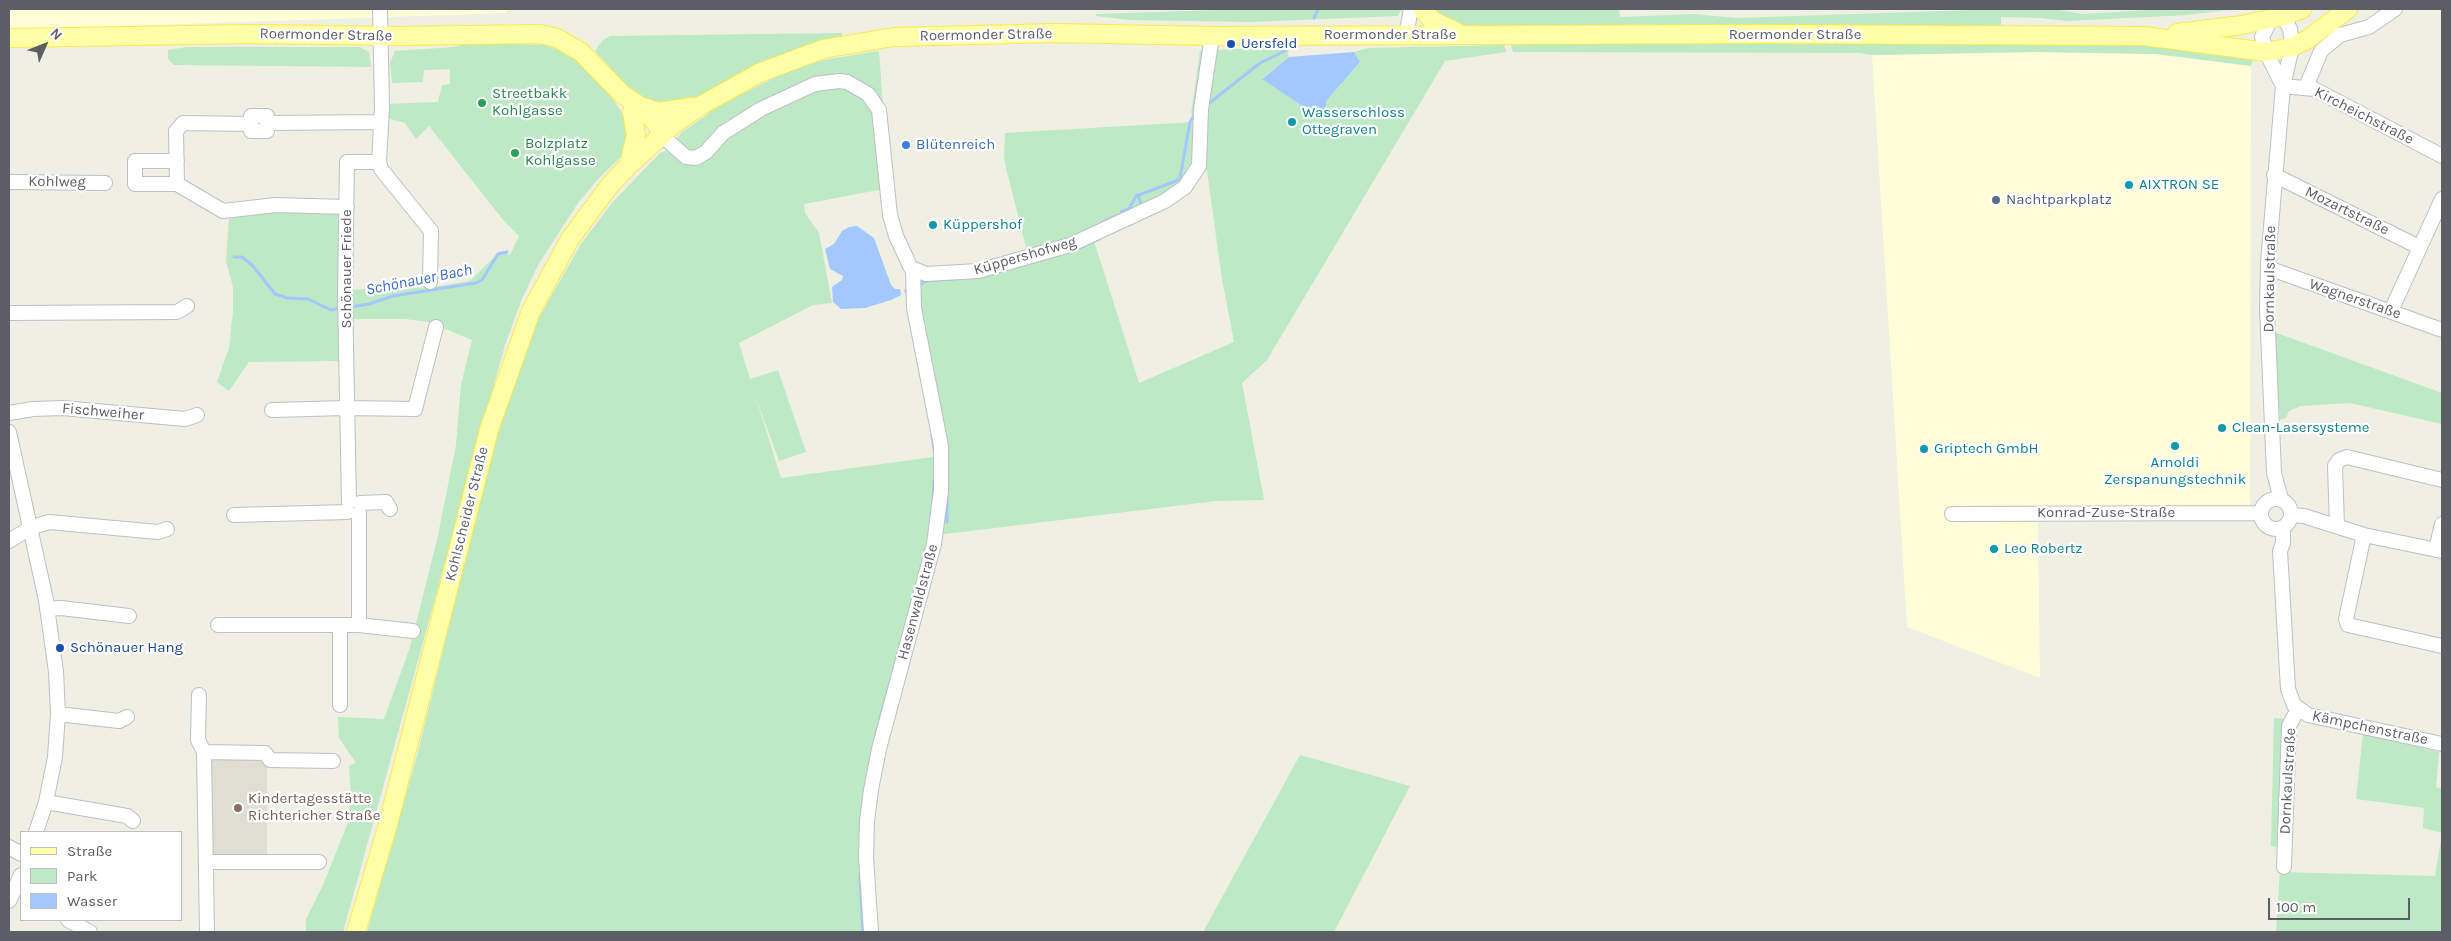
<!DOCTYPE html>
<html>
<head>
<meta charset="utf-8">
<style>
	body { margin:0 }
	#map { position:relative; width:2451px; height:941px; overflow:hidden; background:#efefe3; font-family:Karla,sans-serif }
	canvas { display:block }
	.frame { position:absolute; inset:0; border:10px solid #5b5e65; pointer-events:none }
	.legend { position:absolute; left:20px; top:831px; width:162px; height:90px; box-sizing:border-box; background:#fff; border:1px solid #bdbfc1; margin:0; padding:6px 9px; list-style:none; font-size:15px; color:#5b5e65 }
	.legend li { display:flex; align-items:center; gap:10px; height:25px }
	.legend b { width:25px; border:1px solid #bdbfc1 }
	.north { position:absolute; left:20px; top:20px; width:50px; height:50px; -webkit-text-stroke:4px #fff; paint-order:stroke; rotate:46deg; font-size:14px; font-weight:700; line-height:20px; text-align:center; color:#5b5e65 }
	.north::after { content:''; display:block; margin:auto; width:18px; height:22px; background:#5b5e65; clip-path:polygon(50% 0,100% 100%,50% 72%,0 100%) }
	.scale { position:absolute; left:2268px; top:898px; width:142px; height:22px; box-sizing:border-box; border:2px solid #5b5e65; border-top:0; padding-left:6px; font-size:15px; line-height:18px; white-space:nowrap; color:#5b5e65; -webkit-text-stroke:4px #fff; paint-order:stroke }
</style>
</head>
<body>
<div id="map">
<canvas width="2451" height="941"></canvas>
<div class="frame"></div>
<ul class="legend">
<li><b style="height:6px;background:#ffffa8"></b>Straße</li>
<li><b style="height:14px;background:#bde9c4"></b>Park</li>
<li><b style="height:14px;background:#a3c8ff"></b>Wasser</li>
</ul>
<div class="north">N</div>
<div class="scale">100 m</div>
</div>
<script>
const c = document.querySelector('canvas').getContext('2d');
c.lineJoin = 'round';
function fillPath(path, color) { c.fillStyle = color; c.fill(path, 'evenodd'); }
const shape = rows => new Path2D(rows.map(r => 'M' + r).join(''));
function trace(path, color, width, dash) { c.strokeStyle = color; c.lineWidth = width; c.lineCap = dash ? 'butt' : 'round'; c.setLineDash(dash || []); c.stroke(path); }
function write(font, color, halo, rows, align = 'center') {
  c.font = font + ' Karla,sans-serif'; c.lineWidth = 4.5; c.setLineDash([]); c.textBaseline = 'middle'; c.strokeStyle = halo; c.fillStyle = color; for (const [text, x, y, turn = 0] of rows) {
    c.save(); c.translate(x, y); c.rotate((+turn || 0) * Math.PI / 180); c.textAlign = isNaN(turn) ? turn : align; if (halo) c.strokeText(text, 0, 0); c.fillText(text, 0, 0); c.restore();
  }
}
const commercial = shape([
	[9,9,507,9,507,13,9,30],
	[2036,52,2156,54,2251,66,2250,520,2038,521,2040,678,1907,627,1872,55]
]);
const education = shape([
	[264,757,267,763,267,857,213,857,209,852,209,761,211,758]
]);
const green = shape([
	[1250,9,1402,9,1398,16,1251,22,1129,20,1096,16,1096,14],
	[1428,9,1619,9,1620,17,1693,14,1736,18,2003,9,2052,9,2084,14,2163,9,2237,9,2186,15,2067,21,2041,18,2001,17,2001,25,1983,28,1464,25,1439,19],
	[842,33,842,36,814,43,682,103,649,103,635,94,595,51,602,41,610,36],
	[1582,42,2114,43,2177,46,2254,57,2251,66,2156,54,2036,52,1872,55,1860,53,1513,52,1511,45],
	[469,43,546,45,569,55,583,65,615,102,627,121,630,134,625,153,598,179,578,203,538,265,521,301,505,345,343,932,306,932,306,919,323,885,347,825,351,797,349,766,356,763,339,738,338,717,384,719,410,647,437,540,456,445,461,385,472,340,429,322,405,319,351,319,340,361,249,362,229,391,217,382,229,348,233,311,233,287,226,261,229,219,268,211,341,210,342,290,432,287,470,281,499,252,510,255,519,236,504,221,429,126,416,139,405,123,387,118,388,104,438,102,442,85,450,84,450,69,424,70,423,82,392,83,390,63,395,51,454,47],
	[1504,45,1506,52,1445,61,1267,360,1242,383,1264,500,1216,501,937,535,908,649,869,821,871,932,367,932,417,756,492,451,533,328,581,244,612,203,660,153,666,151,692,154,679,144,677,139,681,133,722,104,786,72,823,60,879,51,889,188,804,204,805,213,819,233,832,303,813,305,739,343,750,379,778,370,806,452,779,461,756,398,781,478,940,456,911,280,1094,241,1139,383,1234,342,1222,279,1207,171,1203,167,1208,142,1197,143,1196,121,1191,114,1200,51,1252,48,1287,50,1289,57,1262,78,1294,100,1324,113,1327,100,1360,62,1354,52,1368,48],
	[187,47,360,47,369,52,371,67,174,65,168,59,168,50],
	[1195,122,1195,163,1185,179,1164,198,1124,217,1028,255,1006,168,1004,156,1005,133],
	[2274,332,2442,393,2442,424,2350,403,2301,406,2289,411,2286,418,2280,420],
	[2274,718,2286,719,2280,848,2271,846],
	[2363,734,2439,752,2436,787,2442,789,2442,932,2276,932,2280,872,2435,876,2442,833,2423,828,2424,808,2356,799],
	[1300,755,1410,786,1334,932,1203,932]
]);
const water = shape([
	[1354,52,1360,62,1327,100,1324,113,1316,115,1262,79,1289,57],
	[857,226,874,238,891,285,895,289,900,289,901,295,891,300,865,308,841,309,833,302,832,287,842,280,843,276,830,269,825,249,834,244,842,231,849,227]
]);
const stream = shape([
	[1314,18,1318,9],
	[1207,105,1260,63,1287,50],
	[1138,195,1142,207],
	[1121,212,1129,209,1136,196,1176,181,1180,178,1190,122,1196,112],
	[1103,222,1115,216],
	[1077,249,1099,239],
	[234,257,242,257,253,266,275,294,287,298,308,299,331,310,340,308],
	[920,285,926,281,962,278],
	[906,290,906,292],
	[350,307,369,304,393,296,476,283,482,280,498,254,507,252],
	[932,435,935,456],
	[947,495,947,522],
	[933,503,934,480],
	[880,719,899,650],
	[876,735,878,726],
	[860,875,863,932]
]);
const minor = shape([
	[380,9,382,107,379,162,381,169,431,231,430,282],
	[2271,19,2262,37,2266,52,2283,86],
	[1406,35,1411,9],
	[2283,86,2314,89,2442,156],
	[2306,87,2321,51,2340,35,2369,27,2395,9],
	[251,124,251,116,267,116,267,123,381,122],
	[661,135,686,157,696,158,706,152,723,133,761,109,815,84,839,81,847,82,868,94,879,110,890,215,896,236,911,268,926,274,978,271,1070,245,1165,201,1185,187,1199,166,1201,109,1212,36],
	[177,161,135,161,135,184,177,184,223,211,276,205,347,207],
	[2274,175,2419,247],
	[9,182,105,183],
	[177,184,176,131,183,123,251,124,251,131,267,131,267,123],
	[2268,268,2442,330],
	[2391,311,2442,199],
	[9,313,177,312,187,306],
	[272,410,346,408,415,409,436,327],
	[9,413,33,409,63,408,185,419,197,415],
	[9,432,46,600,56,672,58,714,55,757,46,802,36,832],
	'2261 514a15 15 0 1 1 30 0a15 15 0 1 1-30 0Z',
	[2281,499,2274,473,2267,308,2268,262,2283,86,2292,47,2290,29,2283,16],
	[349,502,345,294,347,162,379,162],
	[360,503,386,502,390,509],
	[359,513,359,625],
	[1952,514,2261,513],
	[234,515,348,512],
	[2292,515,2304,516,2364,535,2442,551],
	[2337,526,2335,466,2339,460,2347,457,2442,480],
	[2283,528,2283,543,2280,551,2288,689,2294,705,2308,715,2442,744],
	[2364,535,2346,619,2348,625,2442,646],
	[9,541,30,528,49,522,158,532,167,529],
	[2436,550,2442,524],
	[47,609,61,608,129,616],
	[218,625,359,625,413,631],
	[340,625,340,705],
	[199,695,198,740,204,752,207,932],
	[58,714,119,721,127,717],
	[204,752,265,753,270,760,333,761],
	[46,802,127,816,133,821],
	[9,847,21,854],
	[207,862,319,862],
	[2284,867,2289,726,2298,709],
	[9,901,21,875],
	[68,920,90,932],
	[871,932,866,857,867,821,871,790,879,749,934,544,941,491,941,446,914,308,913,271]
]);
const major = shape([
	[1422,9,1433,21,1457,32],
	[2177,33,2242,25,2283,16,2302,9],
	[9,38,251,34,397,36,540,34,557,38,581,52,622,94,640,106,657,124,661,135],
	[640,106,659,112,692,107],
	[629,165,636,135,632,112],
	[356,932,387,828,489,430,531,311,570,239,610,185,629,165,674,124,700,106,759,73,823,49,894,37,1056,33,1212,36,1765,34,2144,36,2266,52,2292,47,2308,39,2348,9]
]);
const markers = [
	[1231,44,5,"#1a4fb4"],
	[482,103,5,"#2e9e5b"],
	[1292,122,5,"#0f9aa8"],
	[906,145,5,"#3f7fe0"],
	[515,153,5,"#2e9e5b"],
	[2129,185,5,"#0f9aa8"],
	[1996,200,5,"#5c6f8a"],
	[933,225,5,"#0f9aa8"],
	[2222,428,5,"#0f9aa8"],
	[2175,446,5,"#0f9aa8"],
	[1924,449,5,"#0f9aa8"],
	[1994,549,5,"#0f9aa8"],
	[60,648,5,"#1a4fb4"],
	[238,808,5,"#8d6e63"]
];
const streetNames = [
	["Roermonder Straße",326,35,1],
	["Roermonder Straße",986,35,-1],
	["Roermonder Straße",1390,35],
	["Roermonder Straße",1795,35],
	["Kircheichstraße",2364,116,27],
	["Kohlweg",57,182,1],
	["Mozartstraße",2347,211,26],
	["Küppershofweg",1025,256,-16],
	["Schönauer Friede",347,269,-90],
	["Dornkaulstraße",2270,279,-89],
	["Wagnerstraße",2355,299,19],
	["Fischweiher",103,412,5],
	["Konrad-Zuse-Straße",2106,513],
	["Kohlscheider Straße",467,514,-76],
	["Hasenwaldstraße",918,602,-75],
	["Kämpchenstraße",2370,728,12],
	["Dornkaulstraße",2288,781,-87]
];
const transitNames = [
	["Uersfeld",1241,44],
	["Schönauer Hang",70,648]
];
const leisureNames = [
	["Streetbakk",492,94],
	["Kohlgasse",492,111],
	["Bolzplatz",525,144],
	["Kohlgasse",525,161]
];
const cultureNames = [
	["Wasserschloss",1302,113],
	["Ottegraven",1302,130],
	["AIXTRON SE",2139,185],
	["Küppershof",943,225],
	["Clean-Lasersysteme",2232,428],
	["Griptech GmbH",1934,449],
	["Arnoldi",2175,463,"center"],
	["Zerspanungstechnik",2175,480,"center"],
	["Leo Robertz",2004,549]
];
const shopNames = [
	["Blütenreich",916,145]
];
const serviceNames = [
	["Nachtparkplatz",2006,200]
];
const educationNames = [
	["Kindertagesstätte",248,799],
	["Richtericher Straße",248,816]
];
const waterNames = [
	["Schönauer Bach",419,280,-11]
];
fillPath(commercial, '#fffcd8');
fillPath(education, '#dfded2');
fillPath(green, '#bde9c4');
fillPath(water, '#a3c8ff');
trace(stream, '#a3c8ff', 3);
trace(minor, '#bdbfc5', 16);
trace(major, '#fee84e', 20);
trace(minor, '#fff', 14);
trace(major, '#ffffa8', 18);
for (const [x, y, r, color] of markers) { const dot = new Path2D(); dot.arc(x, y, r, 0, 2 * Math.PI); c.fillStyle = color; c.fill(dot); trace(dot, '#fff', 2); }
write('15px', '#5b5e65', '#fff', streetNames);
write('15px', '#164399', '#fff', transitNames, 'left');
write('15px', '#27864d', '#fff', leisureNames, 'left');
write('15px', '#0d838f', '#fff', cultureNames, 'left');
write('15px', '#366cbe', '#fff', shopNames, 'left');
write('15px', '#4e5e75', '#fff', serviceNames, 'left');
write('15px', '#785e54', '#fff', educationNames, 'left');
write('italic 16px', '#3b6bcd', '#fff', waterNames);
</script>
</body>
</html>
